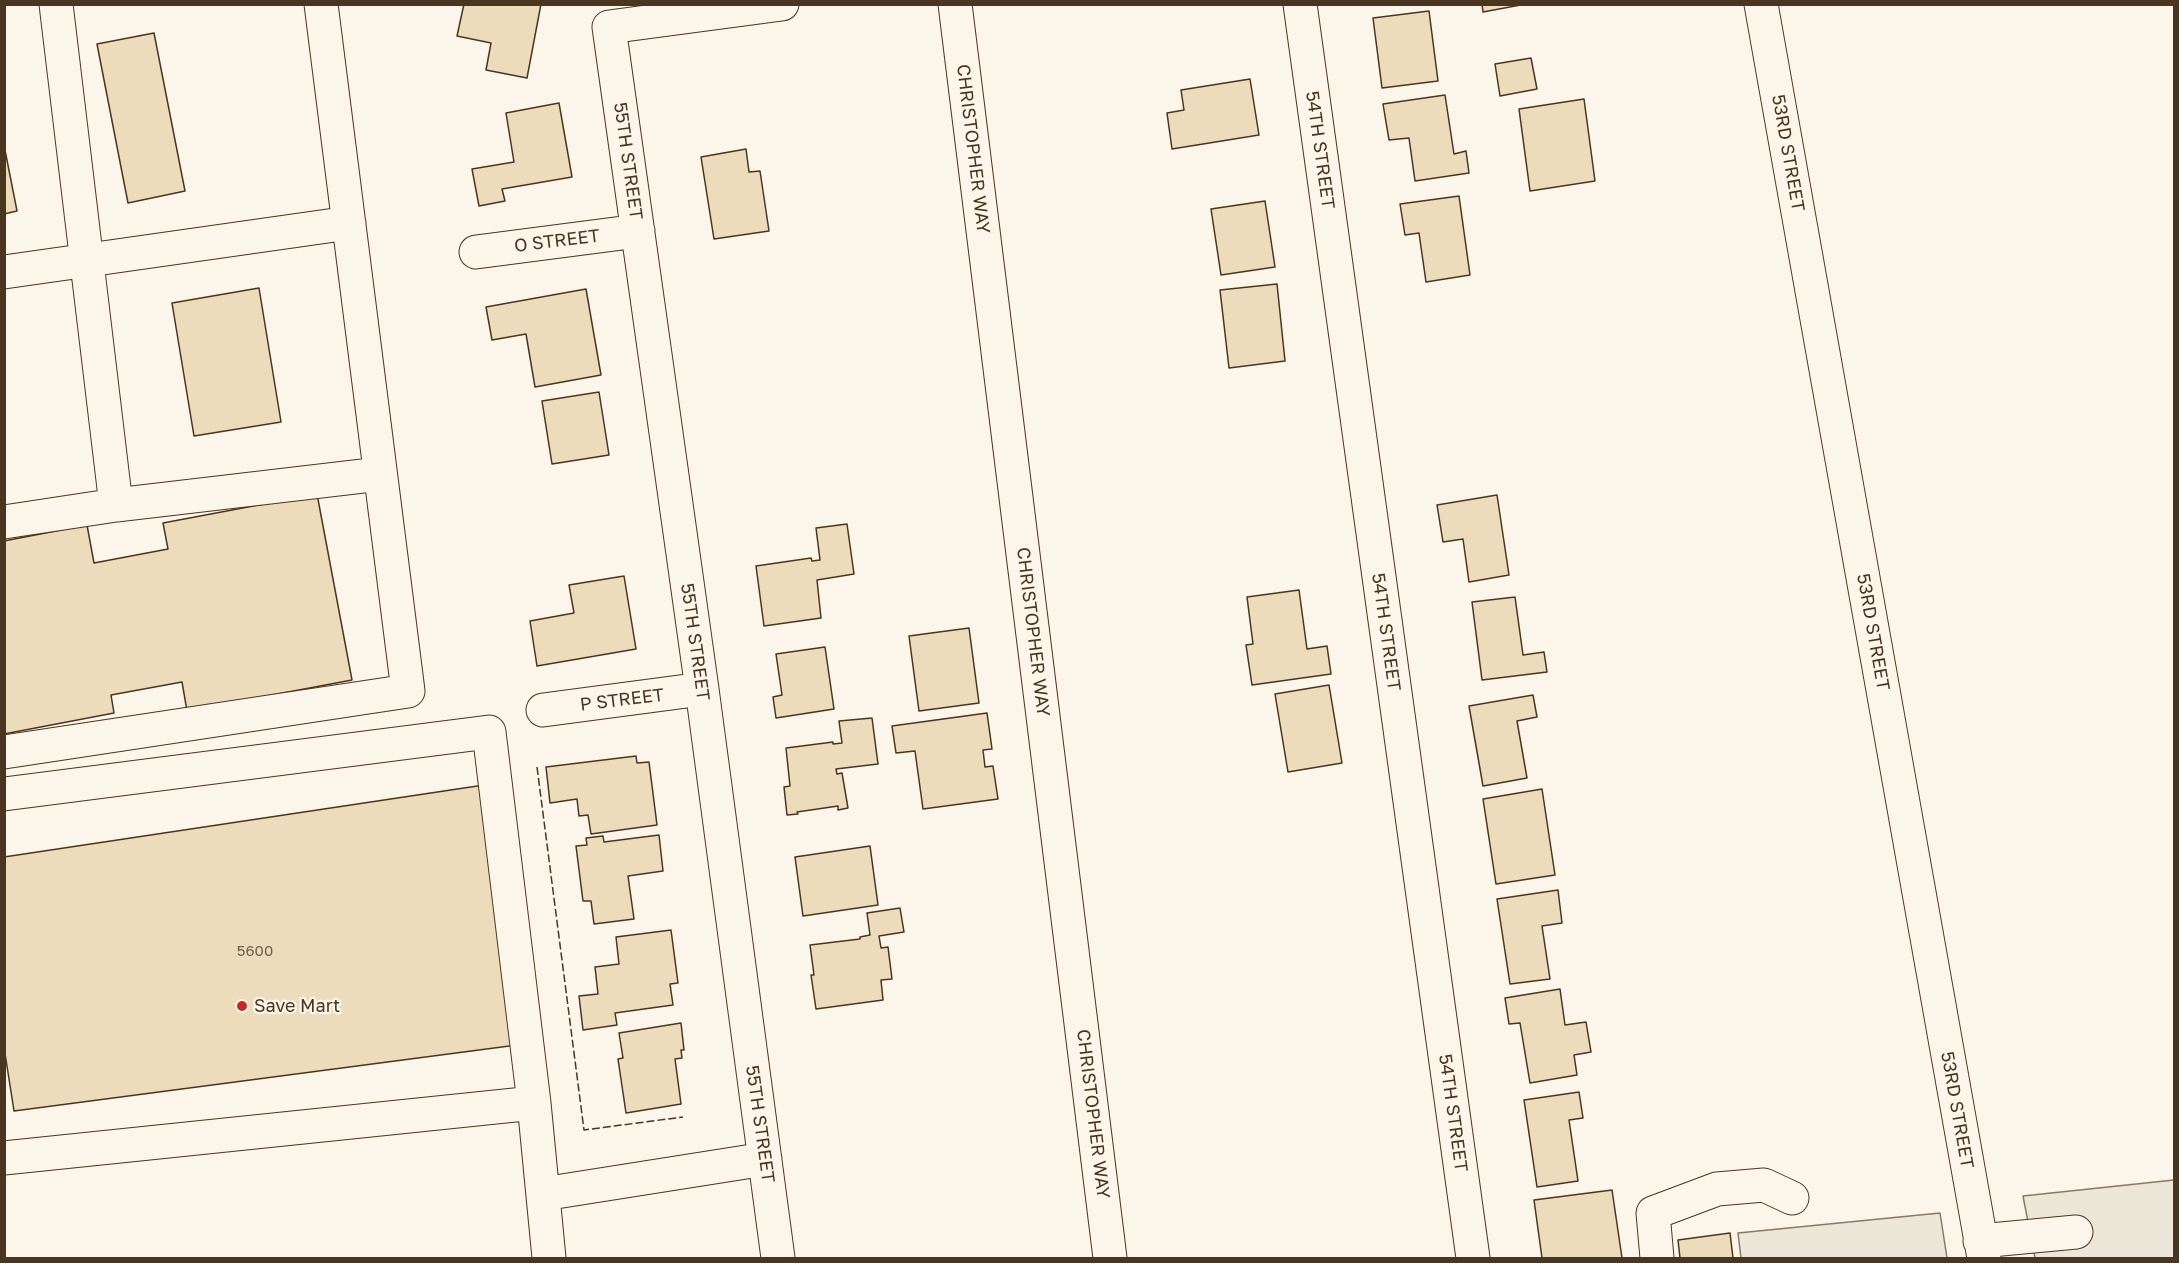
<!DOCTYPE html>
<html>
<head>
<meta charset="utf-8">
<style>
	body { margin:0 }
	#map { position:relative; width:2179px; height:1263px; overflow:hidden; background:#fbf6e9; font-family:"Golos Text",sans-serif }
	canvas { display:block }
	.frame { position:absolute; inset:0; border:6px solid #4a3520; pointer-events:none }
</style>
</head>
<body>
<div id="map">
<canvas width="2179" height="1263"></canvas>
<div class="frame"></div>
</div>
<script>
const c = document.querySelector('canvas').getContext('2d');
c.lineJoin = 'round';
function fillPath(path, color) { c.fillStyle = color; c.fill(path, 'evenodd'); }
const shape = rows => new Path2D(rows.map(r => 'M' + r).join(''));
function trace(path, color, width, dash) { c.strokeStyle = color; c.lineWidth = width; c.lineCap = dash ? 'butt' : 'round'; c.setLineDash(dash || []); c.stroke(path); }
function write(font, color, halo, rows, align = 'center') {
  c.font = font + ' "Golos Text",sans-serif'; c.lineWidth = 4.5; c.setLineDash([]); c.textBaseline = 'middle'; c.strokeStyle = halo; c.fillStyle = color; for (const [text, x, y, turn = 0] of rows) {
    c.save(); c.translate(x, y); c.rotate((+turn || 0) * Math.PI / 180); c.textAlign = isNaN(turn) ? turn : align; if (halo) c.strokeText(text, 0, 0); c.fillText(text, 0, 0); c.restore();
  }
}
const parking = shape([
	[2174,1180,2174,1258,2035,1258,2023,1196,2174,1180],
	[1940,1213,1947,1258,1741,1258,1738,1233,1940,1213]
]);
const building = shape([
	[464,4,541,4,527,78,486,70,491,43,457,36,464,4],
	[1482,4,1526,4,1483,12,1482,4],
	[1429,11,1438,81,1382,88,1373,18,1429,11],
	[154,33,185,191,128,203,97,44,154,33],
	[1531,58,1537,89,1500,96,1495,64,1531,58],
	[1250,79,1259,135,1172,149,1167,113,1184,110,1181,90,1250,79],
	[1445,95,1454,154,1466,151,1469,173,1415,181,1409,138,1389,140,1383,104,1445,95],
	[1584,99,1595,181,1530,191,1519,109,1584,99],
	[559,103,572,177,502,189,505,201,479,206,472,169,514,162,506,113,559,103],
	[4,145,17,211,4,214,4,145],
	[746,149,749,172,760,171,769,231,714,239,701,157,746,149],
	[1459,196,1470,275,1426,282,1419,233,1405,235,1400,204,1459,196],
	[1265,201,1275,267,1221,275,1211,209,1265,201],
	[1277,284,1285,361,1229,368,1220,290,1277,284],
	[259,288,281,422,194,436,172,303,259,288],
	[586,289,601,375,535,387,526,334,492,340,486,307,586,289],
	[599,392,609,455,552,464,542,401,599,392],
	[317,494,352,680,187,711,182,682,111,695,114,713,4,734,4,541,87,525,94,563,168,549,163,523,317,494],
	[1497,495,1509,575,1469,582,1463,539,1443,542,1437,505,1497,495],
	[847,524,854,574,817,580,821,618,764,626,756,566,811,558,812,561,820,560,816,528,847,524],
	[624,576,636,649,537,666,530,621,574,613,569,585,624,576],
	[1299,590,1307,649,1327,646,1331,674,1252,685,1246,645,1253,644,1247,597,1299,590],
	[1515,597,1523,655,1544,652,1547,672,1482,680,1472,602,1515,597],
	[969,628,979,703,919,711,909,636,969,628],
	[825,647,834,709,776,718,773,697,782,695,776,654,825,647],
	[1329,685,1342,763,1288,772,1275,694,1329,685],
	[1533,695,1537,717,1517,721,1527,778,1483,786,1469,706,1533,695],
	[987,713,992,749,983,750,985,767,993,766,998,799,923,809,915,751,896,753,892,726,987,713],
	[872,718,878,764,836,769,837,774,842,773,848,808,838,810,838,806,797,812,798,814,787,815,784,787,790,786,786,748,833,742,833,744,842,743,839,721,872,718],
	[636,756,637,763,649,762,657,825,591,834,588,815,579,816,577,799,550,803,546,767,636,756],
	[484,785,517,1045,14,1111,4,1047,4,857,484,785],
	[1542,789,1555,875,1496,884,1483,799,1542,789],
	[659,835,663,871,628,876,634,919,594,924,591,901,583,901,576,846,587,845,586,838,603,836,604,842,659,835],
	[870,846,878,905,803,916,795,857,870,846],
	[1558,890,1562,923,1542,926,1550,979,1510,984,1497,899,1558,890],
	[900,908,904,932,879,936,881,948,888,947,892,979,881,980,883,1000,816,1009,811,975,814,975,810,945,860,939,860,937,870,935,867,913,900,908],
	[671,930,678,983,670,984,673,1005,615,1013,617,1025,583,1030,579,996,598,994,595,967,619,964,616,937,671,930],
	[1560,989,1565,1025,1586,1022,1591,1052,1574,1055,1577,1075,1530,1083,1520,1023,1509,1024,1505,998,1560,989],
	[681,1023,684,1050,681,1050,682,1058,675,1059,681,1104,626,1113,618,1059,623,1058,619,1033,681,1023],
	[1579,1092,1583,1118,1569,1120,1578,1181,1537,1187,1524,1100,1579,1092],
	[1612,1190,1622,1258,1542,1258,1534,1200,1612,1190],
	[1730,1233,1733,1258,1680,1258,1678,1240,1730,1233]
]);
const minor = shape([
	[955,4,1110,1258],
	[1300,4,1473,1258],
	[1761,4,1984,1258],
	[476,252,638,231],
	[4,272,349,223],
	[116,505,380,474],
	[4,522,116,505,56,4],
	[543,710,702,689],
	[4,752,408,691,321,4],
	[4,794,489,732,534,1103,549,1258],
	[4,1158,534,1103],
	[543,1194,765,1159],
	[1980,1241,2076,1232],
	[778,1258,702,689,609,27,782,4],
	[1657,1258,1653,1213,1717,1189,1764,1185,1792,1198]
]);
const fence = shape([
	[537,767,584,1130,683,1117]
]);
const markers = [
	[242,1006,6,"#c62828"]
];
const numberNames = [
	["5600",255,951]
];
const streetNames = [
	["CHRISTOPHER WAY",973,149,83],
	["54TH STREET",1320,150,82],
	["53RD STREET",1788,153,80],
	["55TH STREET",628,161,82],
	["O STREET",557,241,-7],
	["CHRISTOPHER WAY",1033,632,83],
	["54TH STREET",1386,632,82],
	["53RD STREET",1873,632,80],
	["55TH STREET",695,642,82],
	["P STREET",622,700,-7],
	["53RD STREET",1957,1110,80],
	["54TH STREET",1453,1113,82],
	["CHRISTOPHER WAY",1093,1114,83],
	["55TH STREET",760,1124,82]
];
const poiNames = [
	["Save Mart",254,1006]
];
fillPath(parking, '#ede7d9');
trace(parking, '#887966', 1.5);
fillPath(building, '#ecdcbc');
trace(building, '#4a3520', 1.5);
trace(minor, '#4a3520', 35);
trace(minor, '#fbf6e9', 33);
trace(fence, '#4a3520', 1.5, [8, 3]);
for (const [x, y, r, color] of markers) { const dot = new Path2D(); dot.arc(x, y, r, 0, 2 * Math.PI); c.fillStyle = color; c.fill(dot); trace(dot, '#fbf6e9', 2); }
write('15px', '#725f47', null, numberNames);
write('18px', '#4a3520', '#fbf6e9', streetNames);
write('18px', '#4a3520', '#fbf6e9', poiNames, 'left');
</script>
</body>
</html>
